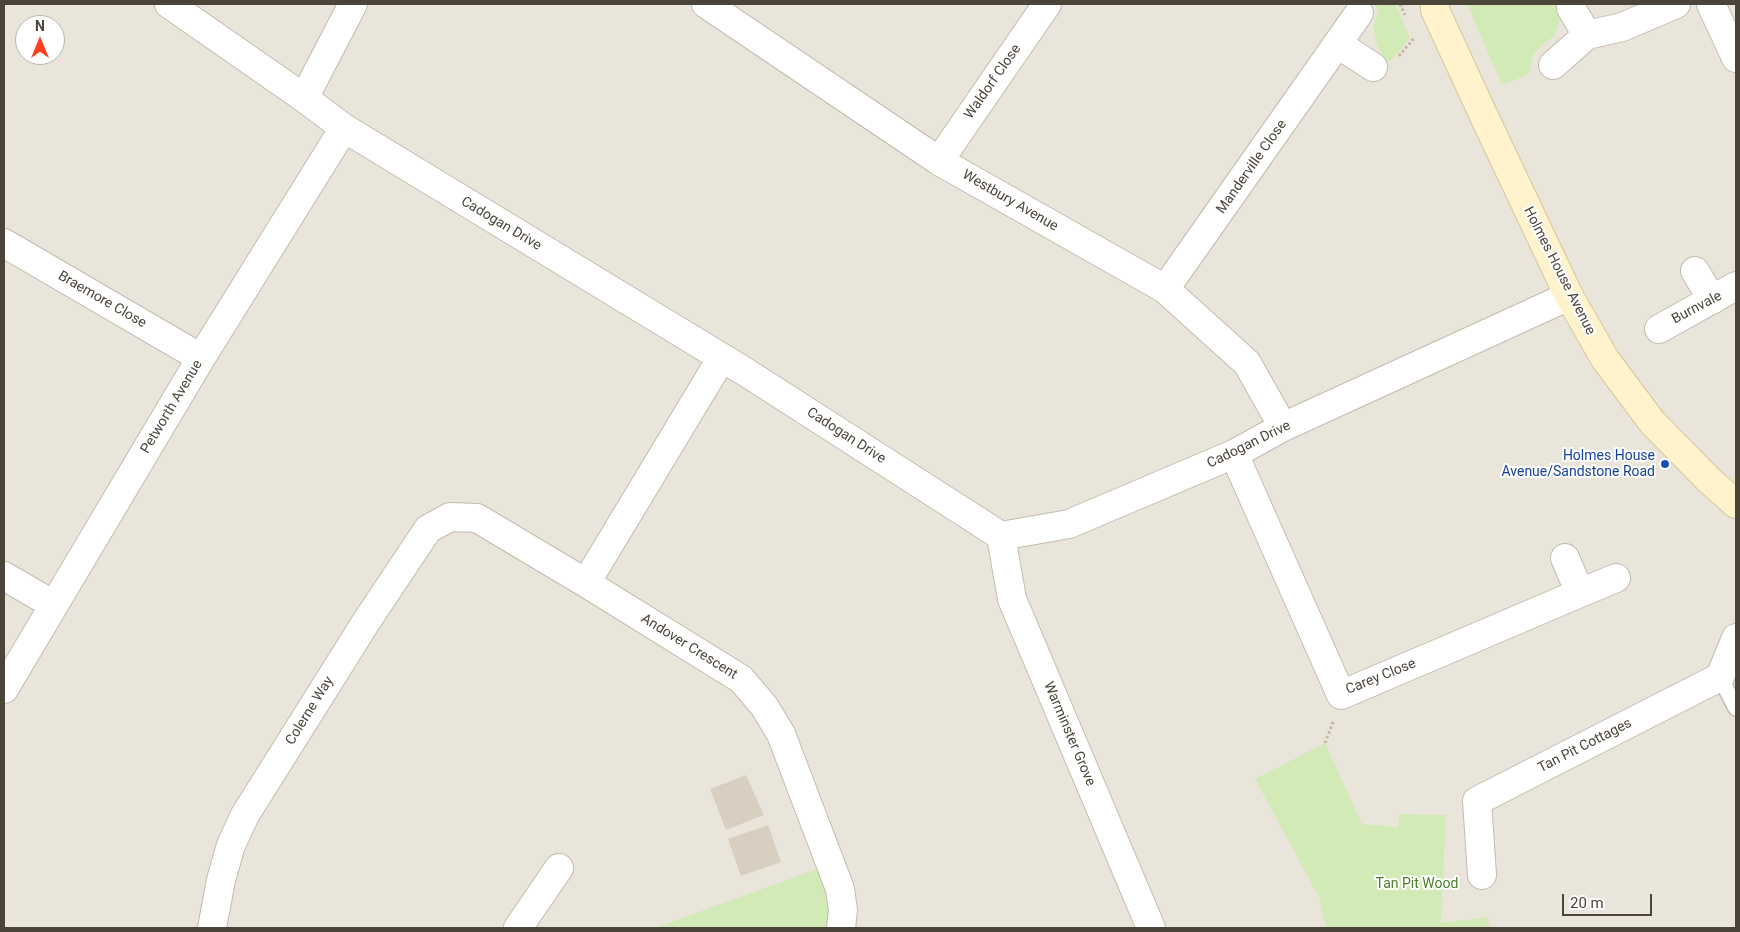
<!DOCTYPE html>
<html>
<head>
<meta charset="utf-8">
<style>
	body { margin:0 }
	#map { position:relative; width:1740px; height:932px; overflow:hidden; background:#f6f3ec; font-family:Roboto,sans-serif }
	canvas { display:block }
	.frame { position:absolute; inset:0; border:5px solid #4b4439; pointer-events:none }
	.north { position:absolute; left:15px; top:15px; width:50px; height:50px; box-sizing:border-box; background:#fff; border:1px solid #b7b4b0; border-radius:50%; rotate:0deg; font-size:14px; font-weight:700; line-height:20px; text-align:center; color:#4b4439 }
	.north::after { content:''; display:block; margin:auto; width:18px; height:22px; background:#fc3f1d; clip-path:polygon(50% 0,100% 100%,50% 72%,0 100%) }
	.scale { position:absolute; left:1562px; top:894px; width:90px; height:22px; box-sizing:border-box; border:2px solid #4b4439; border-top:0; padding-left:6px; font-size:15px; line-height:18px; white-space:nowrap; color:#4b4439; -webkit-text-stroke:4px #fff; paint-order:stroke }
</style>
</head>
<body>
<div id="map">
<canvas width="1740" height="932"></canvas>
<div class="frame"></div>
<div class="north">N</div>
<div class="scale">20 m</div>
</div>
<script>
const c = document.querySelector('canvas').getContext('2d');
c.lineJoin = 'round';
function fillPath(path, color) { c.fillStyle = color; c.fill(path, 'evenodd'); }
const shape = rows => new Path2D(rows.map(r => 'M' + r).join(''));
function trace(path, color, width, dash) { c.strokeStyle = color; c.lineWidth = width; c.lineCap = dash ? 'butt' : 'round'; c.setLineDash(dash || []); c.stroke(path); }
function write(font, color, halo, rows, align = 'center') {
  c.font = font + ' Roboto,sans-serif'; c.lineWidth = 4; c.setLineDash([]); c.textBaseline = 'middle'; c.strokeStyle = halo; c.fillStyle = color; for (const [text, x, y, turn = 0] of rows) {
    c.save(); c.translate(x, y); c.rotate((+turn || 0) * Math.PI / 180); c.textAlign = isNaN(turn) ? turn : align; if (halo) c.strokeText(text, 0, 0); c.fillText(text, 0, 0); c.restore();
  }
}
const residential = shape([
	[4,4,1736,4,1736,928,4,928],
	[25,25,55,25,55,55,25,55]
]);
const green = shape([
	[1373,4,1395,4,1410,38,1391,61,1386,61,1378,48,1374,35,1374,25,1379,8],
	[1467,4,1556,4,1560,10,1559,24,1554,36,1542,45,1533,55,1529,74,1502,85],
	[1325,743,1362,824,1398,827,1399,814,1446,815,1441,923,1488,917,1489,928,1326,928,1319,897,1255,779],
	[831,864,841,928,655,928]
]);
const building = shape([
	[746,775,764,815,726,830,710,789],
	[768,825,781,862,741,876,728,839]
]);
const path = shape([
	[1400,4,1405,15],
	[1399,56,1415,37],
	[1325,743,1333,722]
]);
const lane = shape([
	[1720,677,1736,708]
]);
const street = shape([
	[169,4,304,98,344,128,744,371,1001,536,1069,524,1234,454,1283,427,1569,296],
	[706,4,939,161,1165,289,1247,363,1283,427],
	[1711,4,1736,58],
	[1571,8,1587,35],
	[1338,44,1373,67],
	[1553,65,1587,35,1622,27,1676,4],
	[304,98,353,4],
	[939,161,1047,4],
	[4,243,201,358],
	[1695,271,1712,300],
	[1165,289,1359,13],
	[1659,329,1736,286],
	[1234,454,1341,695,1580,593],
	[1001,536,1012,599,1151,928],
	[1565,558,1580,593,1616,578],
	[4,576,54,605],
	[586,583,721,359],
	[4,689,201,358,344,128],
	[1482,875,1477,801,1720,677,1736,638],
	[212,928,221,880,231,845,245,815,366,622,428,529,450,517,477,518,586,583,741,679,764,706,781,734,840,889,843,910,841,928],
	[518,928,559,868]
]);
const secondary = shape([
	[1435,4,1435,10,1482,112,1569,296,1605,359,1652,422,1709,480,1736,504]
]);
const markers = [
	[1665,464,5,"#1a4fb4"]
];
const streetNames = [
	["Waldorf Close",993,82,-55],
	["Manderville Close",1252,167,-55],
	["Westbury Avenue",1010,201,30],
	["Cadogan Drive",501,224,31],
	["Holmes House Avenue",1559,271,63],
	["Braemore Close",102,300,30],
	["Burnvale",1697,308,-28],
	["Petworth Avenue",172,407,-59],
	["Cadogan Drive",846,436,33],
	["Cadogan Drive",1249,445,-26],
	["Andover Crescent",689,647,32],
	["Carey Close",1381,677,-22],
	["Colerne Way",310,711,-58],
	["Warminster Grove",1069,734,67],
	["Tan Pit Cottages",1585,746,-27]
];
const transitNames = [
	["Holmes House",1655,456],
	["Avenue/Sandstone Road",1655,472]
];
const parkNames = [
	["Tan Pit Wood",1417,884]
];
fillPath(residential, '#eae5da');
fillPath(green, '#d2eab5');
fillPath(building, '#d8cfc1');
trace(lane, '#c2bbae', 18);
trace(street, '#c2bbae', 30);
trace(secondary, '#d6c79b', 30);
trace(path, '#c4b79f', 3, [2.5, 2.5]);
trace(lane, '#fff', 15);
trace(street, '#fff', 28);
trace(secondary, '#fff3cd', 28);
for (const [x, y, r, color] of markers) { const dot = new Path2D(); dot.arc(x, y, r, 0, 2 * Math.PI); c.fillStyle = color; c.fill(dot); trace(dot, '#fff', 2); }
write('14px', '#4b4439', '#fff', streetNames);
write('14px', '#164399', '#fff', transitNames, 'right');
write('14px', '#4a7f2a', '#fff', parkNames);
</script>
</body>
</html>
